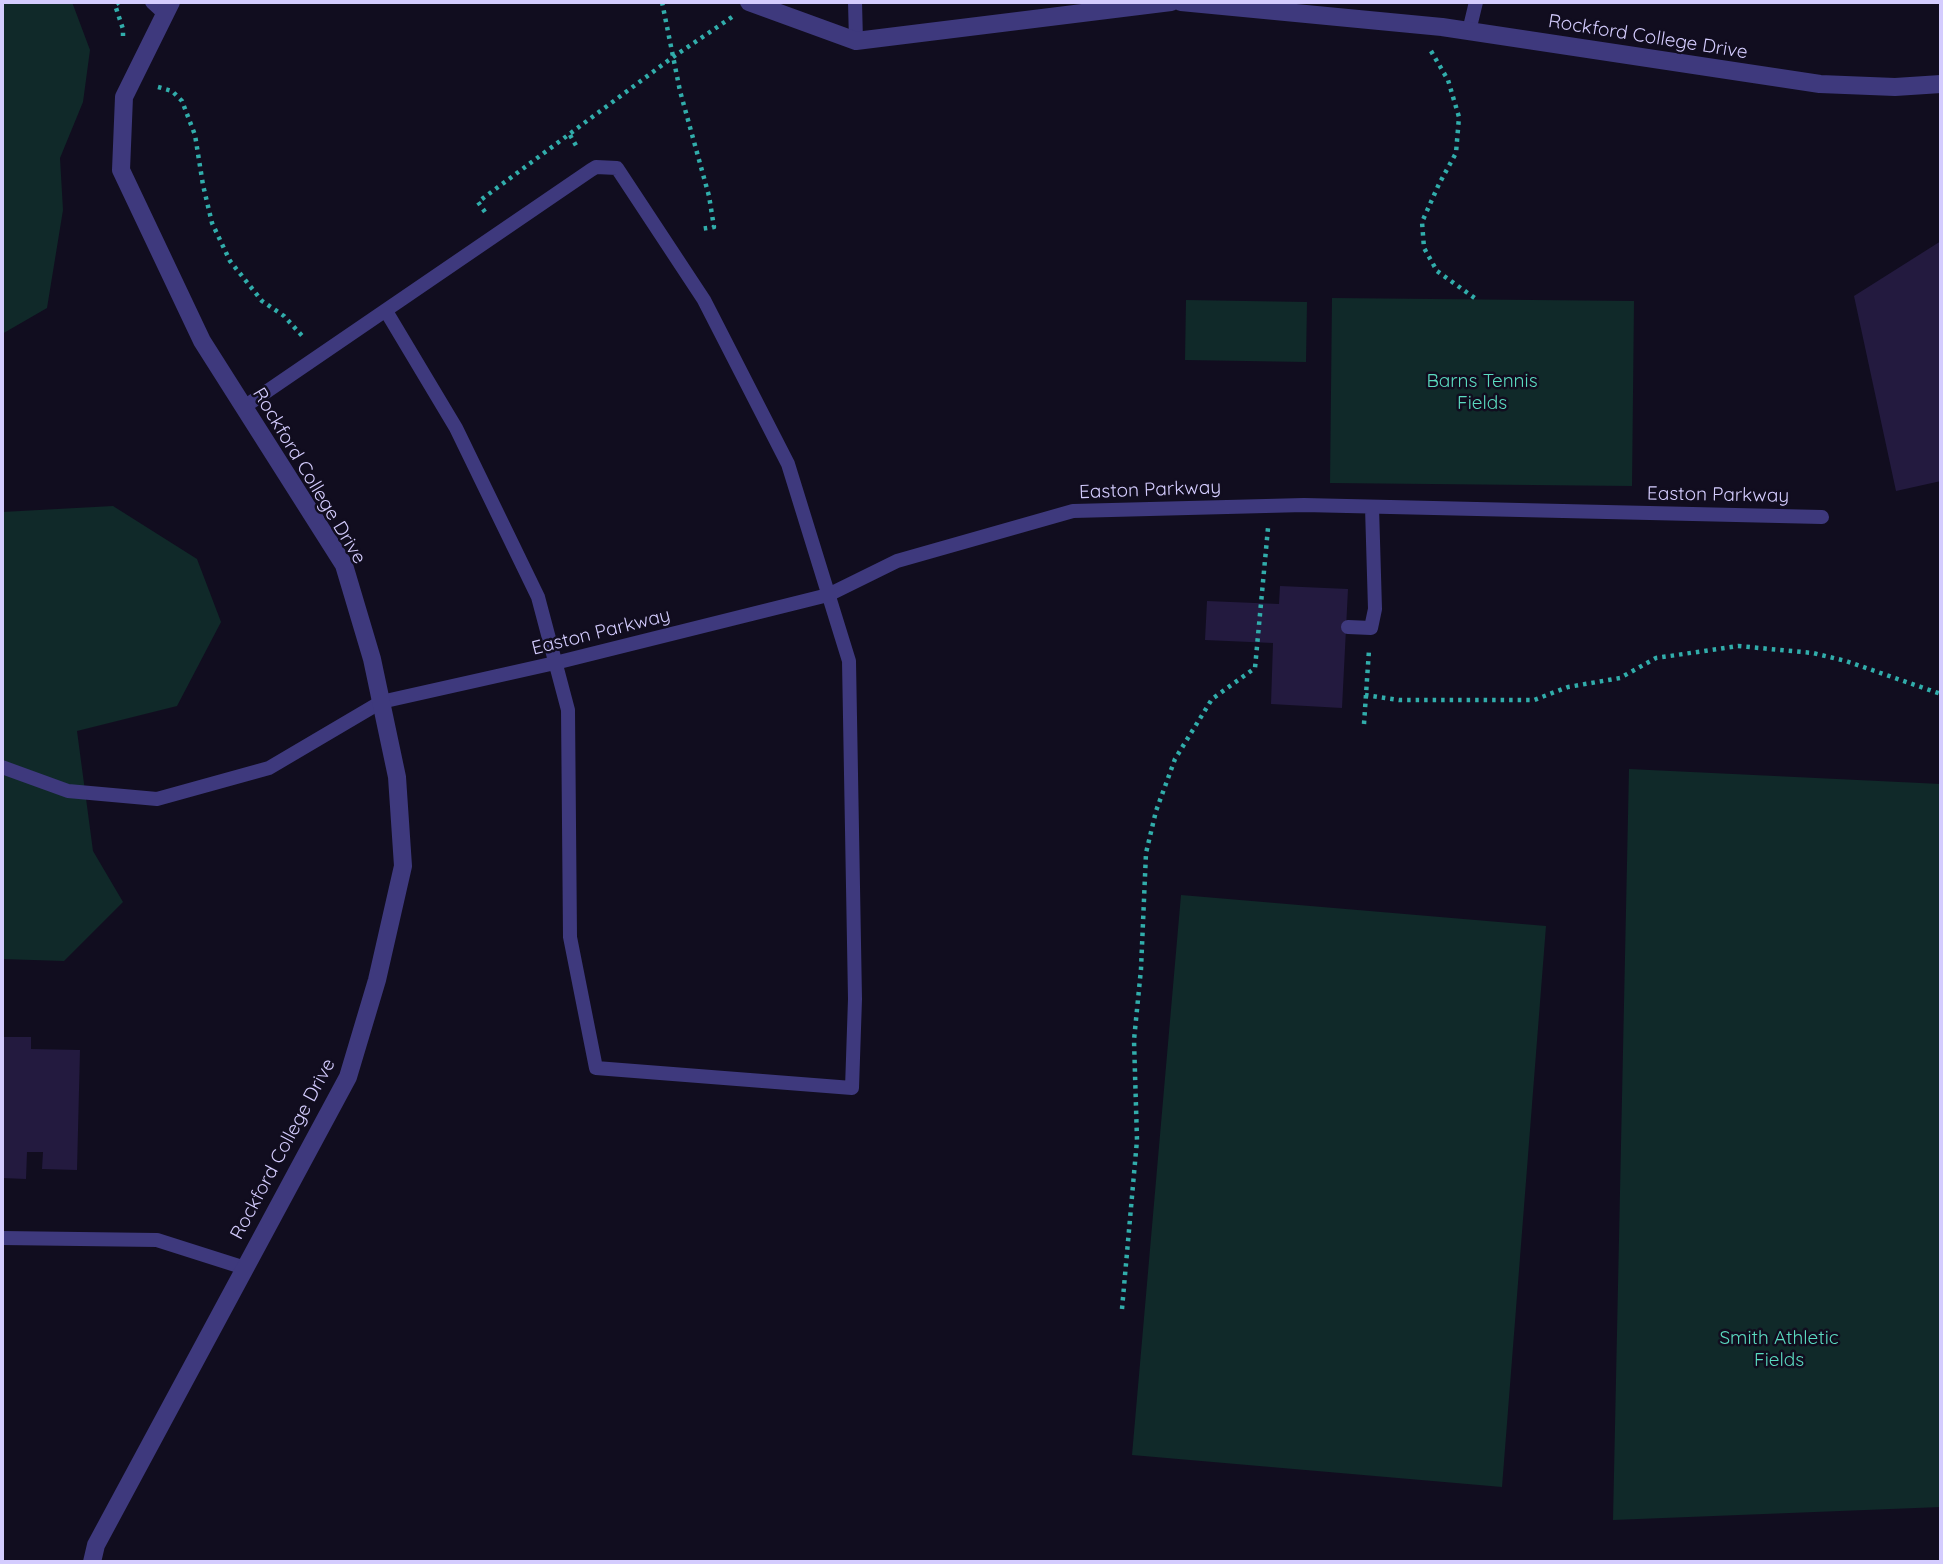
<!DOCTYPE html>
<html>
<head>
<meta charset="utf-8">
<style>
	body { margin:0 }
	#map { position:relative; width:1943px; height:1564px; overflow:hidden; background:#110d1f; font-family:Quicksand,sans-serif }
	canvas { display:block }
	.frame { position:absolute; inset:0; border:4px solid #d4ccfe; pointer-events:none }
</style>
</head>
<body>
<div id="map">
<canvas width="1943" height="1564"></canvas>
<div class="frame"></div>
</div>
<script>
const c = document.querySelector('canvas').getContext('2d');
c.lineJoin = 'round';
function fillPath(path, color) { c.fillStyle = color; c.fill(path, 'evenodd'); }
const shape = rows => new Path2D(rows.map(r => 'M' + r).join(''));
function trace(path, color, width, dash) { c.strokeStyle = color; c.lineWidth = width; c.lineCap = dash ? 'butt' : 'round'; c.setLineDash(dash || []); c.stroke(path); }
function write(font, color, halo, rows, align = 'center') {
  c.font = font + ' Quicksand,sans-serif'; c.lineWidth = 5; c.setLineDash([]); c.textBaseline = 'middle'; c.strokeStyle = halo; c.fillStyle = color; for (const [text, x, y, turn = 0] of rows) {
    c.save(); c.translate(x, y); c.rotate((+turn || 0) * Math.PI / 180); c.textAlign = isNaN(turn) ? turn : align; if (halo) c.strokeText(text, 0, 0); c.fillText(text, 0, 0); c.restore();
  }
}
const green = shape([
	[2,2,72,2,90,50,83,102,60,158,63,210,47,308,2,334],
	[1332,298,1634,301,1632,486,1330,483],
	[1186,300,1307,302,1306,362,1185,360],
	[113,506,197,559,221,622,177,706,77,731,93,851,123,902,64,961,2,959,2,512],
	[1629,769,1941,784,1941,1507,1613,1520],
	[1181,895,1546,926,1502,1487,1132,1455]
]);
const building = shape([
	[1941,241,1941,481,1896,491,1854,296],
	[1280,586,1348,589,1342,708,1271,704,1273,643,1205,640,1207,601,1279,604],
	[2,1037,31,1037,31,1049,80,1050,77,1170,42,1169,43,1152,27,1152,26,1179,2,1178]
]);
const path = shape([
	[119,2,115,5,123,29,123,36],
	[662,2,680,91,709,196,714,227,701,229],
	[1431,51,1448,80,1459,117,1456,153,1439,184,1422,222,1424,248,1437,271,1476,299],
	[158,87,172,91,182,101,195,135,203,185,212,223,230,261,262,301,284,316,305,339],
	[570,135,578,149],
	[485,212,478,202,673,57,732,17],
	[1365,695,1399,700,1534,700,1568,687,1620,678,1656,658,1738,646,1813,653,1846,661,1941,694],
	[1364,724,1369,650],
	[1122,1309,1137,1140,1134,1040,1141,969,1146,853,1156,811,1175,759,1212,699,1255,668,1268,528]
]);
const service = shape([
	[152,2,165,14],
	[855,2,856,41],
	[1469,31,1476,2],
	[244,407,591,170,596,167,617,168,704,300,788,464,849,661,855,999,852,1088,596,1068,570,937,568,710,538,597,456,428,386,311],
	[1348,627,1371,628,1375,609,1372,507],
	[2,767,68,791,157,799,269,768,381,702,555,663,828,595,897,561,1073,511,1304,505,1822,517],
	[2,1238,157,1240,245,1268]
]);
const minor = shape([
	[749,2,856,41,1171,2],
	[1181,2,1442,27,1820,84,1895,87,1941,84],
	[92,1562,96,1545,348,1077,377,980,403,866,397,777,372,659,344,565,202,341,121,170,124,97,171,2]
]);
const streetNames = [
	["Rockford College Drive",1648,37,9],
	["Rockford College Drive",309,476,59],
	["Easton Parkway",1150,490,-2],
	["Easton Parkway",1718,495,1],
	["Easton Parkway",601,632,-14],
	["Rockford College Drive",283,1149,-62]
];
const parkNames = [
	["Barns Tennis",1482,381],
	["Fields",1482,403],
	["Smith Athletic",1779,1338],
	["Fields",1779,1360]
];
fillPath(green, '#102929');
fillPath(building, '#231a3f');
trace(path, '#31adab', 4.5, [3.5, 5]);
trace(service, '#3e397d', 14);
trace(minor, '#3e397d', 18);
write('19px', '#d4ccfe', '#110d1f', streetNames);
write('19px', '#5bdbc0', '#110d1f', parkNames);
</script>
</body>
</html>
